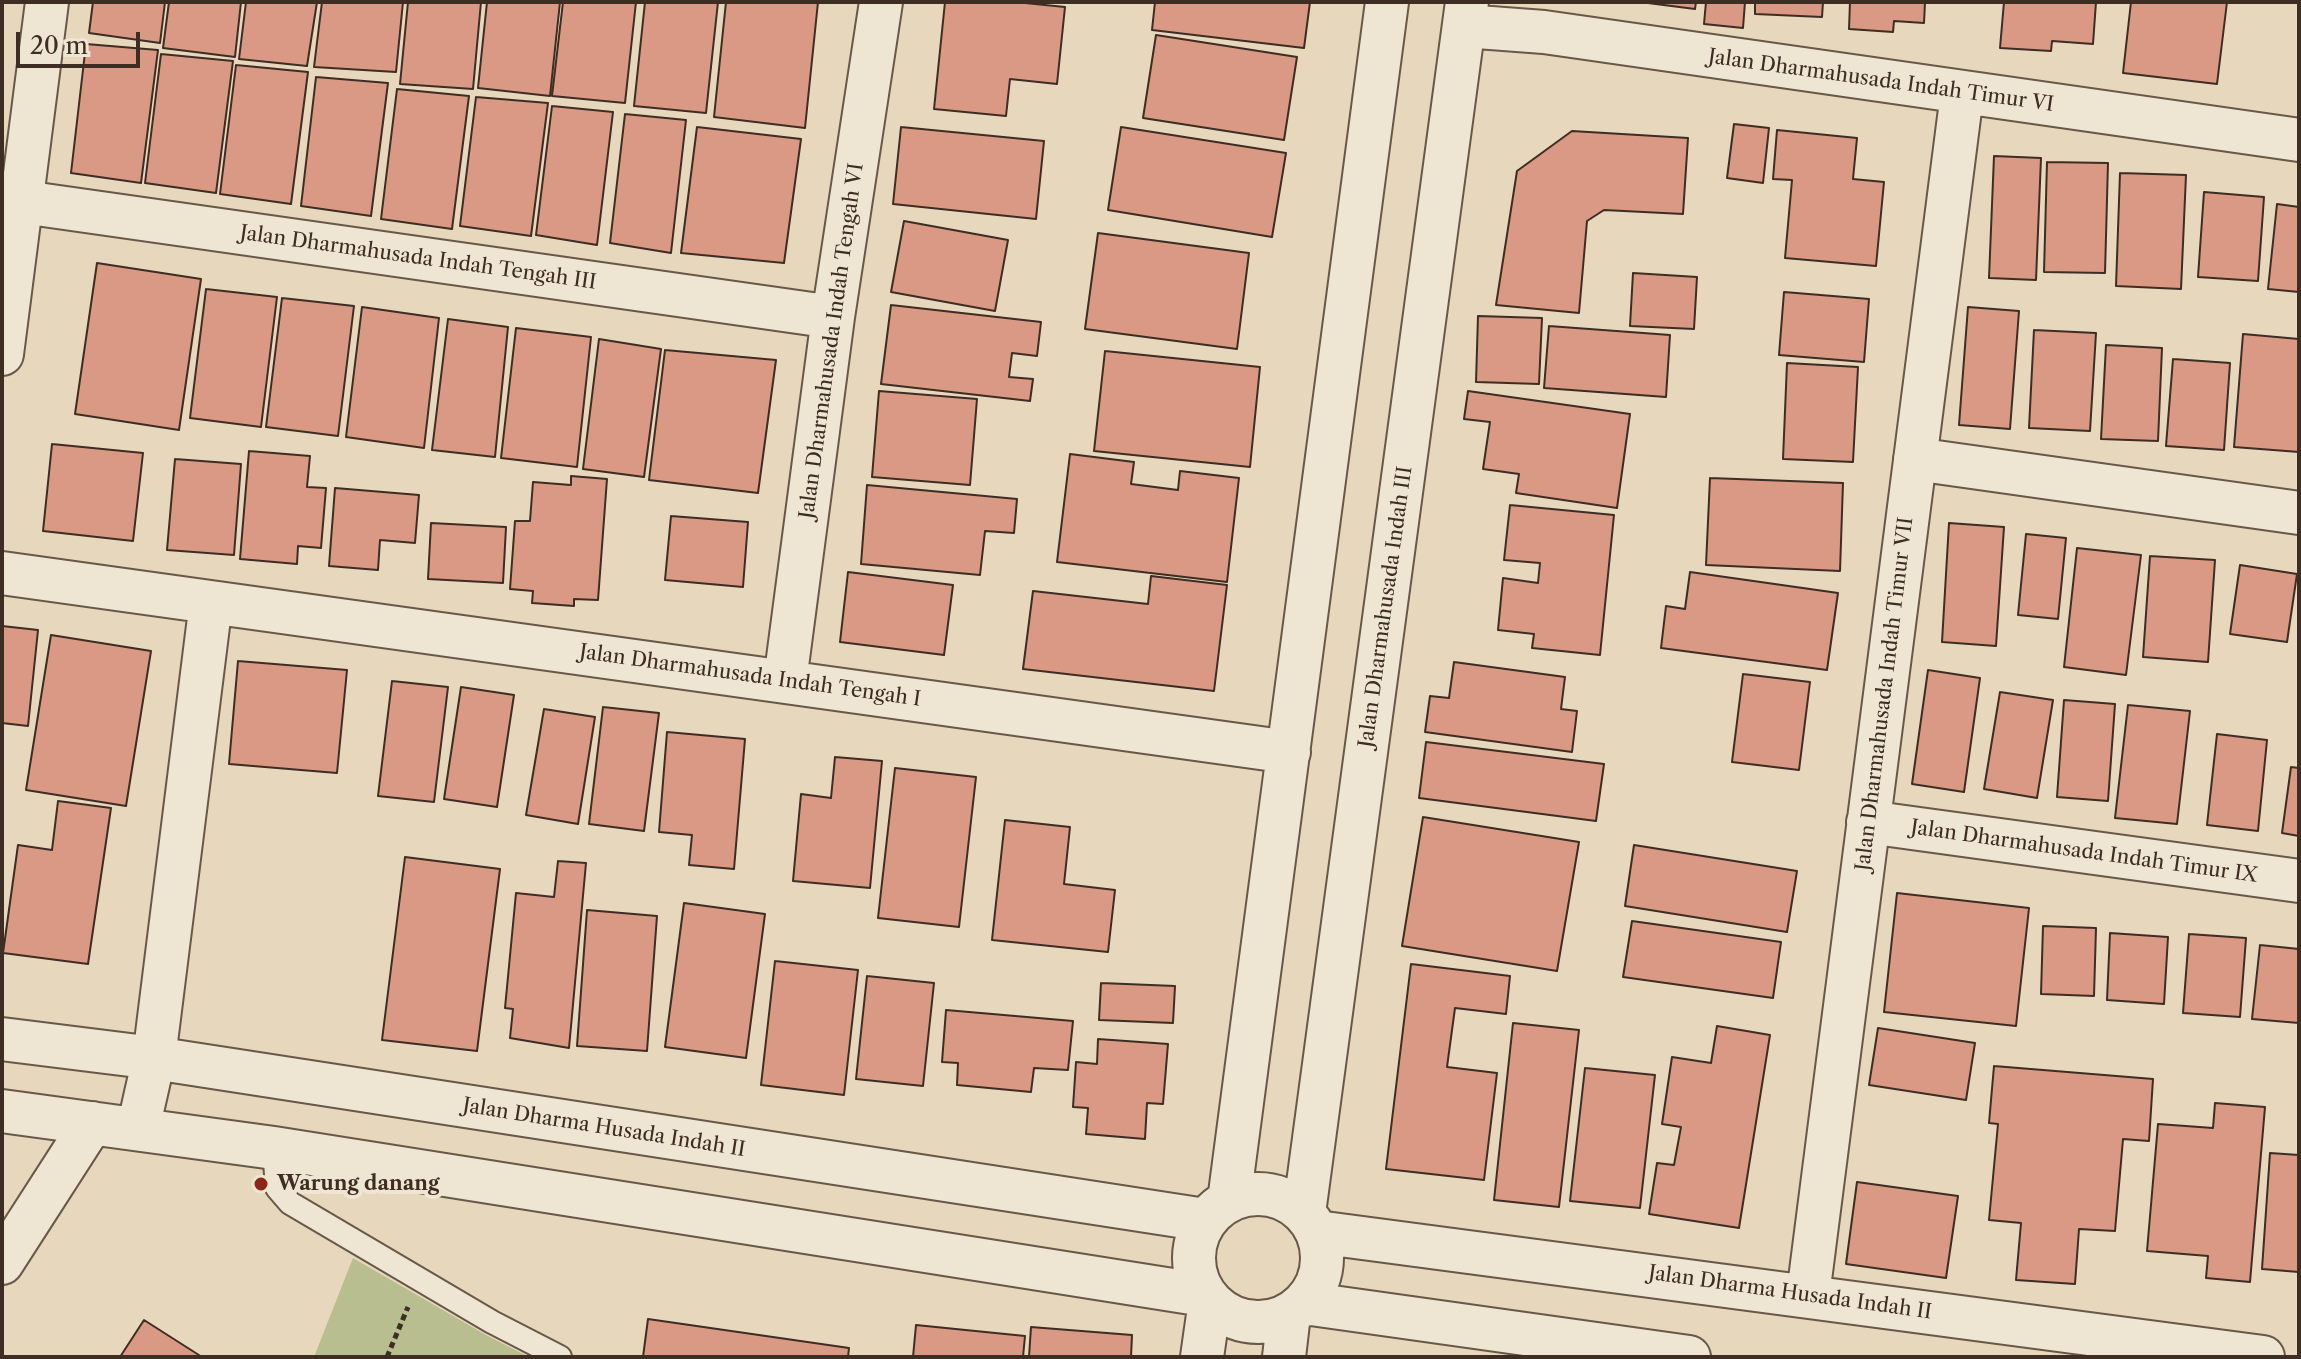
<!DOCTYPE html>
<html>
<head>
<meta charset="utf-8">
<style>
	body { margin:0 }
	#map { position:relative; width:2301px; height:1359px; overflow:hidden; background:#e7d7bc; font-family:"Libre Caslon Text",serif }
	canvas { display:block }
	.frame { position:absolute; inset:0; border:4px solid #3d2d22; pointer-events:none }
	.scale { position:absolute; left:16px; top:32px; width:124px; height:36px; box-sizing:border-box; border:4px solid #3d2d22; border-top:0; padding-left:10px; font-size:24px; line-height:28px; white-space:nowrap; color:#3d2d22; -webkit-text-stroke:6px #efe5d3; paint-order:stroke }
</style>
</head>
<body>
<div id="map">
<canvas width="2301" height="1359"></canvas>
<div class="frame"></div>
<div class="scale">20 m</div>
</div>
<script>
const c = document.querySelector('canvas').getContext('2d');
c.lineJoin = 'round';
function fillPath(path, color) { c.fillStyle = color; c.fill(path, 'evenodd'); }
const shape = rows => new Path2D(rows.map(r => 'M' + r).join(''));
function trace(path, color, width, dash) { c.strokeStyle = color; c.lineWidth = width; c.lineCap = dash ? 'butt' : 'round'; c.setLineDash(dash || []); c.stroke(path); }
function write(font, color, halo, rows, align = 'center') {
  c.font = font + ' "Libre Caslon Text",serif'; c.lineWidth = 8; c.setLineDash([]); c.textBaseline = 'middle'; c.strokeStyle = halo; c.fillStyle = color; for (const [text, x, y, turn = 0] of rows) {
    c.save(); c.translate(x, y); c.rotate((+turn || 0) * Math.PI / 180); c.textAlign = isNaN(turn) ? turn : align; if (halo) c.strokeText(text, 0, 0); c.fillText(text, 0, 0); c.restore();
  }
}
const green = shape([
	[353,1258,486,1335,529,1357,314,1357]
]);
const building = shape([
	[93,2,165,2,160,43,89,33,93,2],
	[169,2,241,2,235,57,163,48,169,2],
	[246,2,317,2,307,66,239,59,246,2],
	[322,2,403,2,396,72,314,67,322,2],
	[408,2,481,2,473,89,400,84,408,2],
	[487,2,560,2,550,96,478,88,487,2],
	[563,2,636,2,625,103,552,96,563,2],
	[645,2,718,2,706,113,634,106,645,2],
	[726,2,818,2,805,128,714,117,726,2],
	[945,2,1015,2,1065,7,1057,84,1010,79,1006,116,934,109,945,2],
	[1155,2,1310,2,1304,48,1152,30,1155,2],
	[1640,2,1696,2,1695,9,1640,2],
	[1706,2,1745,2,1743,28,1704,24,1706,2],
	[1755,2,1823,2,1822,17,1755,14,1755,2],
	[1850,2,1925,2,1924,23,1894,21,1893,32,1849,29,1850,2],
	[2004,2,2096,2,2093,44,2052,41,2051,51,2000,48,2004,2],
	[2131,2,2227,2,2217,84,2123,73,2131,2],
	[1156,35,1297,57,1284,140,1143,118,1156,35],
	[86,44,158,50,141,183,71,173,86,44],
	[161,54,233,61,216,193,145,183,161,54],
	[236,65,308,72,291,204,220,194,236,65],
	[316,77,388,83,371,216,301,206,316,77],
	[397,89,469,96,452,229,381,219,397,89],
	[476,97,548,103,531,236,460,226,476,97],
	[552,106,613,112,597,245,536,235,552,106],
	[625,114,686,120,671,253,610,243,625,114],
	[1734,124,1769,128,1763,183,1727,178,1734,124],
	[697,127,801,139,784,263,681,253,697,127],
	[901,127,1044,141,1036,219,893,204,901,127],
	[1121,127,1286,153,1272,237,1108,210,1121,127],
	[1777,130,1857,138,1853,179,1884,182,1876,266,1785,258,1792,180,1773,179,1777,130],
	[1572,131,1688,138,1683,214,1604,210,1587,221,1579,313,1496,305,1517,171,1572,131],
	[1994,156,2041,158,2036,280,1989,278,1994,156],
	[2047,162,2108,163,2105,273,2044,272,2047,162],
	[2120,173,2186,175,2181,289,2116,286,2120,173],
	[2204,192,2264,197,2258,281,2198,277,2204,192],
	[2277,204,2299,207,2299,292,2268,289,2277,204],
	[904,221,1008,240,995,311,891,292,904,221],
	[1098,233,1249,253,1237,349,1085,329,1098,233],
	[97,263,201,279,179,430,75,414,97,263],
	[1633,273,1697,277,1694,329,1630,326,1633,273],
	[206,289,277,297,261,427,190,418,206,289],
	[1784,292,1869,299,1864,362,1779,355,1784,292],
	[282,298,354,306,338,436,266,427,282,298],
	[891,305,1041,322,1037,356,1012,353,1009,377,1033,379,1030,401,881,384,891,305],
	[362,307,439,318,424,448,346,437,362,307],
	[1968,307,2019,311,2010,429,1959,425,1968,307],
	[1478,316,1542,318,1539,384,1476,382,1478,316],
	[448,319,508,327,495,457,432,450,448,319],
	[1549,326,1670,335,1666,397,1544,388,1549,326],
	[516,328,591,337,577,467,501,458,516,328],
	[2034,330,2096,333,2090,431,2029,428,2034,330],
	[2243,334,2299,339,2299,452,2234,447,2243,334],
	[599,339,661,349,644,477,583,469,599,339],
	[2106,345,2162,348,2158,441,2101,439,2106,345],
	[665,350,776,360,758,493,649,480,665,350],
	[1105,351,1260,367,1250,467,1094,451,1105,351],
	[2173,359,2230,363,2224,450,2166,446,2173,359],
	[1787,363,1858,367,1853,462,1783,459,1787,363],
	[879,391,977,399,970,485,872,477,879,391],
	[1468,391,1630,414,1617,508,1516,493,1519,474,1483,469,1490,422,1464,419,1468,391],
	[52,444,143,453,133,541,43,531,52,444],
	[249,451,310,456,307,487,326,488,321,548,298,546,297,564,240,559,249,451],
	[1070,454,1134,462,1131,484,1178,490,1180,471,1239,478,1227,582,1057,562,1070,454],
	[175,459,241,464,234,555,167,550,175,459],
	[571,476,607,479,598,600,574,599,574,606,532,603,533,591,510,589,515,521,530,521,533,482,571,485,571,476],
	[1710,478,1843,483,1840,571,1706,565,1710,478],
	[867,485,1017,499,1014,533,985,531,980,575,861,564,867,485],
	[335,488,419,495,415,543,380,540,378,570,329,566,335,488],
	[1510,505,1614,515,1600,655,1532,648,1534,634,1498,630,1503,578,1538,583,1540,563,1504,560,1510,505],
	[671,516,748,522,743,587,665,580,671,516],
	[431,523,506,527,503,583,428,579,431,523],
	[1949,523,2004,527,1996,646,1942,642,1949,523],
	[2026,534,2066,538,2058,619,2018,615,2026,534],
	[2077,548,2141,555,2126,675,2064,667,2077,548],
	[2150,556,2215,560,2208,662,2143,657,2150,556],
	[2240,565,2297,574,2287,642,2230,634,2240,565],
	[848,572,953,585,944,655,840,642,848,572],
	[1690,572,1838,593,1827,670,1661,648,1666,606,1685,609,1690,572],
	[1151,576,1227,585,1214,691,1023,669,1033,591,1148,604,1151,576],
	[2,626,38,630,28,726,2,723,2,626],
	[51,635,151,651,126,806,26,790,51,635],
	[238,661,347,670,337,773,229,764,238,661],
	[1454,662,1565,677,1561,709,1577,711,1572,752,1425,732,1430,696,1449,698,1454,662],
	[1928,670,1980,678,1964,792,1912,784,1928,670],
	[1743,674,1810,682,1799,770,1732,762,1743,674],
	[392,681,448,687,434,802,378,796,392,681],
	[461,687,514,695,497,807,444,799,461,687],
	[2000,692,2053,700,2037,798,1984,789,2000,692],
	[2064,700,2115,704,2108,801,2057,797,2064,700],
	[2128,705,2190,711,2177,824,2115,818,2128,705],
	[603,707,659,713,644,831,589,824,603,707],
	[544,709,595,717,578,824,526,815,544,709],
	[667,732,745,739,734,869,689,865,692,835,659,832,667,732],
	[2217,734,2267,740,2258,831,2207,825,2217,734],
	[1426,742,1604,764,1596,821,1419,798,1426,742],
	[835,757,882,761,870,888,793,881,801,794,831,798,835,757],
	[2291,767,2299,768,2299,836,2282,833,2291,767],
	[895,768,976,777,959,927,878,918,895,768],
	[58,801,111,808,88,964,3,953,18,845,52,850,58,801],
	[1423,817,1579,842,1557,971,1402,946,1423,817],
	[1005,820,1070,827,1064,884,1115,890,1108,952,992,940,1005,820],
	[1634,845,1797,871,1787,932,1625,906,1634,845],
	[405,857,500,869,477,1051,382,1040,405,857],
	[558,861,586,863,569,1048,510,1038,513,1009,505,1008,516,893,554,897,558,861],
	[1897,893,2029,908,2016,1026,1884,1012,1897,893],
	[684,903,765,914,746,1058,665,1047,684,903],
	[587,910,657,916,647,1051,577,1046,587,910],
	[1632,921,1781,942,1773,998,1623,977,1632,921],
	[2043,926,2096,928,2094,996,2041,994,2043,926],
	[2110,933,2168,937,2164,1004,2107,1000,2110,933],
	[2189,934,2246,938,2240,1017,2183,1013,2189,934],
	[2260,945,2299,949,2299,1023,2252,1019,2260,945],
	[775,961,858,970,844,1095,761,1085,775,961],
	[1411,964,1510,976,1506,1014,1455,1008,1447,1067,1497,1073,1484,1180,1386,1169,1411,964],
	[867,976,934,983,923,1086,856,1079,867,976],
	[1101,983,1175,986,1173,1023,1099,1020,1101,983],
	[946,1010,1073,1021,1068,1070,1034,1068,1031,1092,957,1085,958,1063,942,1062,946,1010],
	[1513,1023,1579,1030,1559,1207,1494,1200,1513,1023],
	[1717,1026,1770,1035,1739,1228,1649,1214,1657,1163,1674,1165,1681,1127,1662,1124,1672,1057,1711,1063,1717,1026],
	[1878,1028,1975,1043,1966,1100,1869,1085,1878,1028],
	[1098,1039,1168,1044,1163,1104,1147,1103,1145,1139,1086,1134,1088,1108,1073,1107,1076,1062,1097,1064,1098,1039],
	[1994,1066,2153,1079,2149,1141,2123,1139,2115,1231,2079,1229,2075,1284,2016,1280,2021,1223,1989,1220,1998,1124,1989,1123,1994,1066],
	[1585,1068,1655,1075,1640,1208,1570,1201,1585,1068],
	[2215,1103,2265,1107,2250,1282,2206,1278,2208,1256,2147,1251,2158,1124,2213,1128,2215,1103],
	[2270,1153,2299,1155,2299,1272,2262,1269,2270,1153],
	[1857,1182,1958,1196,1946,1278,1846,1264,1857,1182],
	[648,1319,849,1348,848,1357,643,1357,648,1319],
	[144,1320,202,1357,120,1357,144,1320],
	[916,1325,1025,1336,1023,1357,913,1357,916,1325],
	[1031,1327,1132,1335,1131,1357,1029,1357,1031,1327]
]);
const path = shape([
	[387,1357,408,1307]
]);
const service = shape([
	[274,1148,277,1188,290,1203,492,1322,560,1357]
]);
const minor = shape([
	[1464,26,1544,32,2299,140],
	[2,199,833,317],
	[2,354,47,2],
	[1915,459,2299,513],
	[2,573,1289,752],
	[785,681,833,317,881,2],
	[1868,822,2299,881],
	[2,1039,154,1058,1205,1220],
	[2,1111,274,1148,1204,1295],
	[138,1129,154,1058,211,602],
	'1194 1258a64 64 0 1 1 128 0a64 64 0 1 1-128 0Z',
	[1229,1201,1387,2],
	[1304,1213,1467,2],
	[1317,1232,2263,1357],
	[2,1263,92,1123],
	[1808,1295,1962,94],
	[1304,1303,1689,1357],
	[1202,1357,1210,1301],
	[1284,1357,1289,1314]
]);
const markers = [
	[261,1184,8,"#8f2418"]
];
const streetNames = [
	["Jalan Dharmahusada Indah Timur VI",1881,81,8],
	["Jalan Dharmahusada Indah Tengah III",418,258,8],
	["Jalan Dharmahusada Indah Tengah VI",832,341,-82],
	["Jalan Dharmahusada Indah III",1386,607,-82],
	["Jalan Dharmahusada Indah Tengah I",750,676,8],
	["Jalan Dharmahusada Indah Timur VII",1885,694,-83],
	["Jalan Dharmahusada Indah Timur IX",2084,852,8],
	["Jalan Dharma Husada Indah II",604,1128,9],
	["Jalan Dharma Husada Indah II",1790,1293,8]
];
const poiNames = [
	["Warung danang",277,1184]
];
fillPath(green, '#b8be8f');
fillPath(building, '#d99985');
trace(building, '#3d2d22', 2);
trace(service, '#685848', 26);
trace(minor, '#685848', 46);
trace(path, '#3d2d22', 5, [6, 4]);
trace(service, '#efe5d3', 22);
trace(minor, '#efe5d3', 42);
for (const [x, y, r, color] of markers) { const dot = new Path2D(); dot.arc(x, y, r, 0, 2 * Math.PI); c.fillStyle = color; c.fill(dot); trace(dot, '#efe5d3', 3); }
write('20px', '#3d2d22', '#efe5d3', streetNames);
write('bold 20px', '#3d2d22', '#efe5d3', poiNames, 'left');
</script>
</body>
</html>
